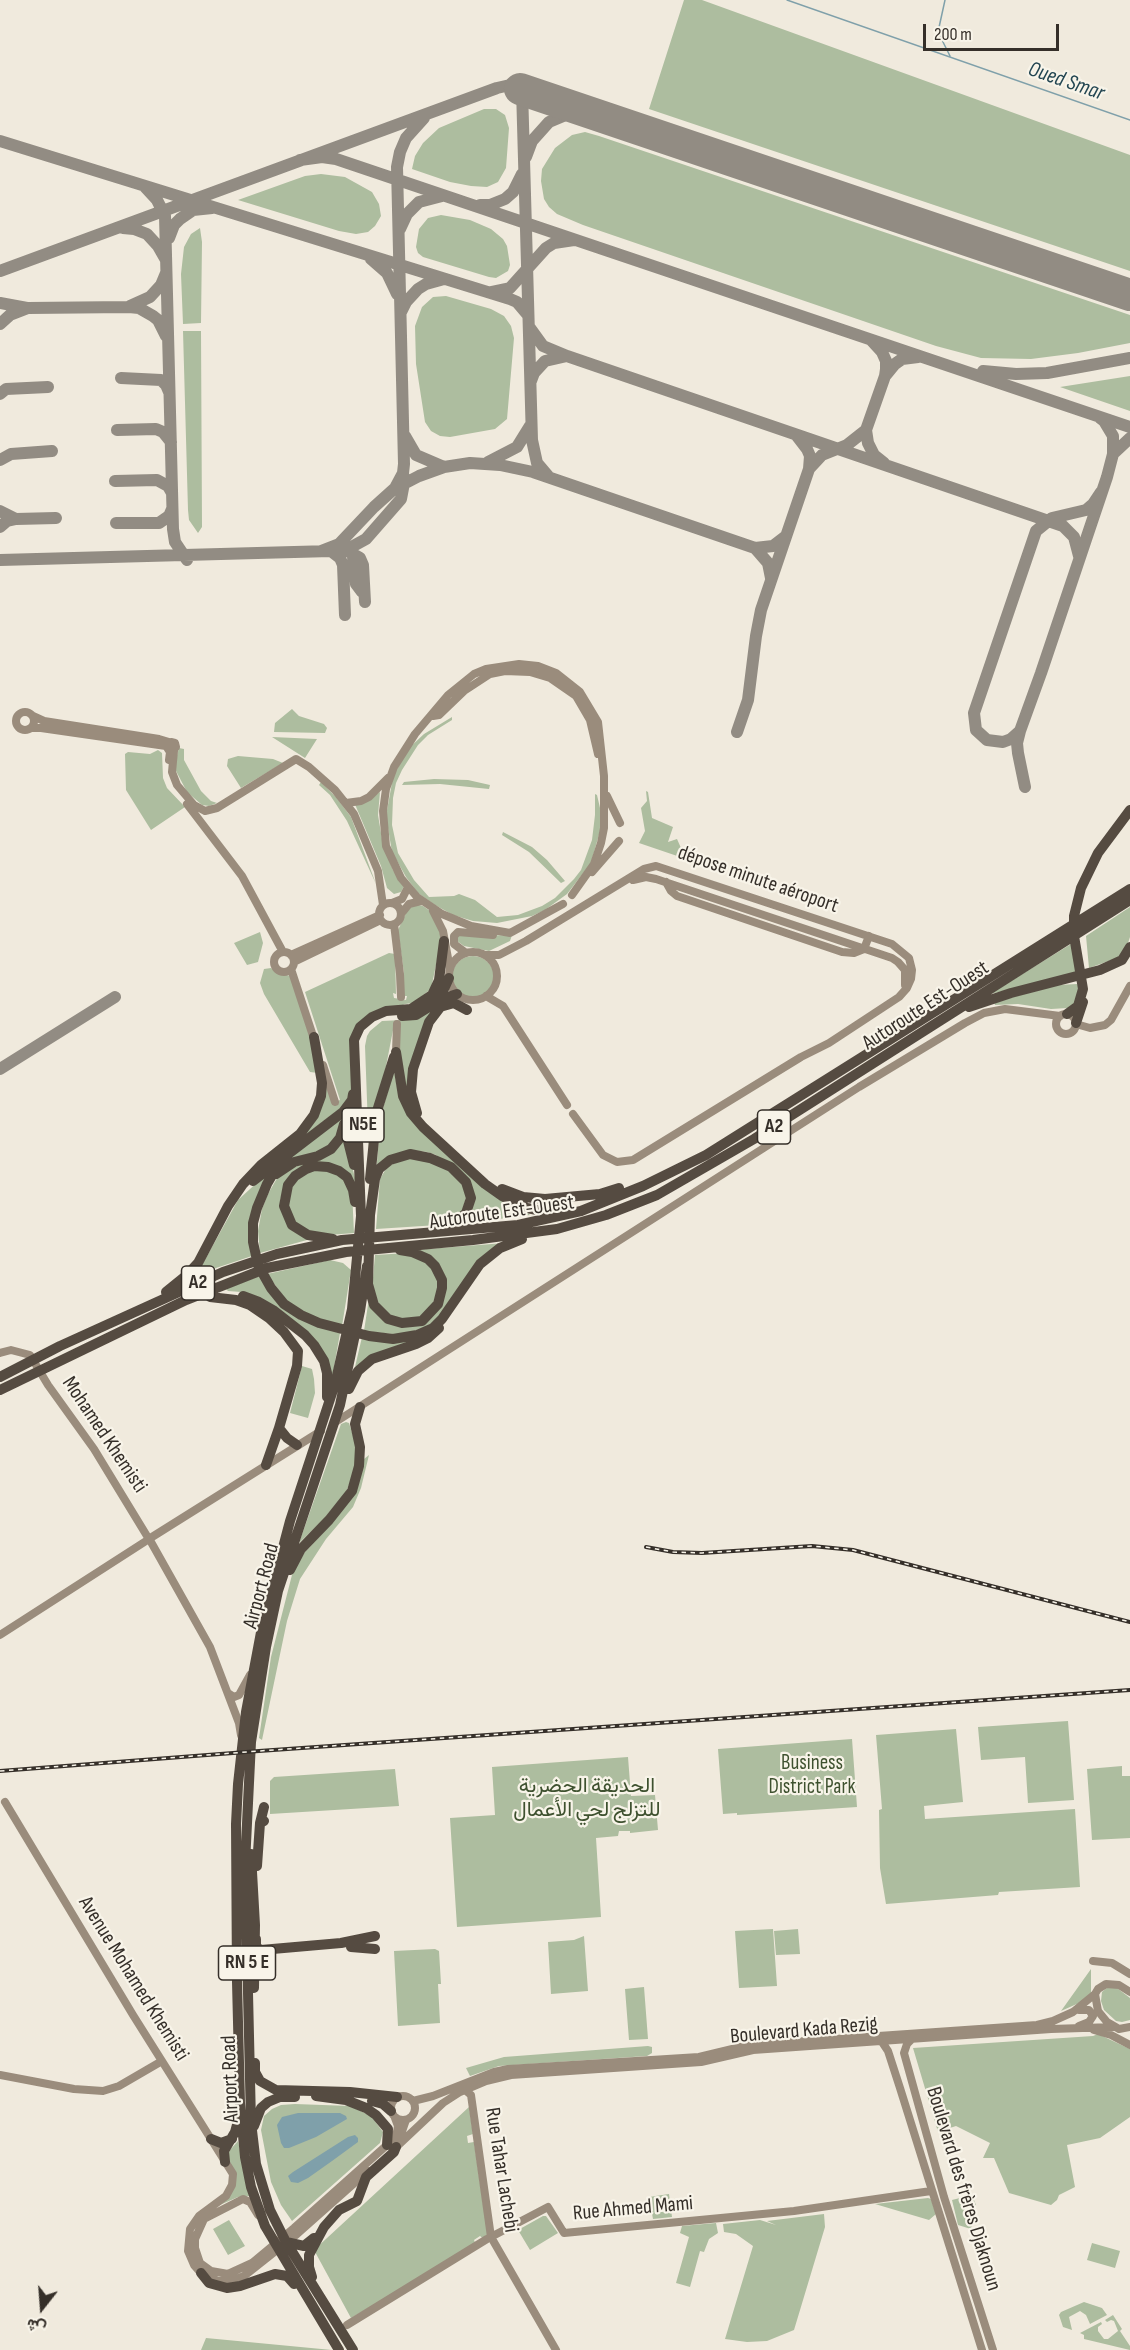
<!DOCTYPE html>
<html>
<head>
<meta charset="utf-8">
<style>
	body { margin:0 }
	#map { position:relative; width:1130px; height:2350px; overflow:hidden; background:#f0eadd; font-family:"Sofia Sans Condensed",Vazirmatn,sans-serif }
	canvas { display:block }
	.north { position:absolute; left:12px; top:2278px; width:60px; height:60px; -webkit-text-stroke:4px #f8f4e9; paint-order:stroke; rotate:197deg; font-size:16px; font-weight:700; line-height:24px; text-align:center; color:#352f29 }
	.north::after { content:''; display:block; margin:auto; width:21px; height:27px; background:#352f29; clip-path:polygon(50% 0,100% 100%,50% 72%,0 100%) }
	.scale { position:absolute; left:923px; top:24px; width:136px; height:27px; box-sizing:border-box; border:3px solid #352f29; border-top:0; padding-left:8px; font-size:18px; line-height:21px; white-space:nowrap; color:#352f29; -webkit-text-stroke:4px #f8f4e9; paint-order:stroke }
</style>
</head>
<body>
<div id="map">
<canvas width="1130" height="2350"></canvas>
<div class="north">ش</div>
<div class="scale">200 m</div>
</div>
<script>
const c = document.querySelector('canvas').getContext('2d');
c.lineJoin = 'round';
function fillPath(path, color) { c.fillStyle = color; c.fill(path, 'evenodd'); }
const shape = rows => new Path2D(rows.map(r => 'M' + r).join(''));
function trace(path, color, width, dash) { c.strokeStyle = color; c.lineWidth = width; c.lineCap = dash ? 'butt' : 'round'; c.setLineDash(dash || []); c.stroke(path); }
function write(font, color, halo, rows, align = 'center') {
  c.font = font + ' "Sofia Sans Condensed",Vazirmatn,sans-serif'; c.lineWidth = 4.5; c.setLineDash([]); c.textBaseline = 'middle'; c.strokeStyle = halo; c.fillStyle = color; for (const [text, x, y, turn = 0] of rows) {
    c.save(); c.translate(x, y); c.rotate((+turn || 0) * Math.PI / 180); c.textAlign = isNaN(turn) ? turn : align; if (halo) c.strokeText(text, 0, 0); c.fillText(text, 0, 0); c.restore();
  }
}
const green = shape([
	[684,0,702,0,1130,155,1130,271,649,109],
	[484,109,496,109,505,115,509,128,506,168,498,182,487,187,471,186,450,182,412,169,415,156,423,143,439,128],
	[585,132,599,136,1130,315,1130,343,1078,353,1031,359,981,358,936,346,583,225,557,214,549,207,544,199,541,181,542,169,555,148,572,135],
	[321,174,345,177,372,192,379,204,381,216,375,226,368,232,356,234,339,231,238,200,305,176],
	[441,215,470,220,491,229,503,239,507,246,510,265,508,271,496,278,489,277,423,257,418,253,416,247,419,229,428,218],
	[200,228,202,242,201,323,183,324,181,274,184,247,191,234],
	[446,296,491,309,504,316,511,326,514,338,507,419,495,429,450,437,440,436,431,431,425,422,416,364,415,326,422,307,433,297],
	[183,331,201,331,202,527,198,533,189,520,188,510],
	[1130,376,1130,411,1060,387],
	[292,709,299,716,324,724,327,728,325,733,274,732,275,723],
	[452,717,452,720,428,735,418,745,402,770,396,783,393,798,392,825,398,853,414,880,429,897,454,896,459,894,475,900,497,917,518,915,542,906,555,898,574,879,581,870,592,840,595,815,595,794,597,795,600,808,600,831,591,863,567,894,545,910,532,916,497,923,473,921,453,915,435,905,418,893,406,877,392,852,386,816,393,777,408,749,424,734],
	[272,737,317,739,305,758],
	[179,748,184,749,184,760,201,791,211,801,217,803,209,806,202,805,187,792,176,771,175,763],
	[158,750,162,753,163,778,167,788,185,807,151,830,126,790,125,754,128,752,150,754],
	[238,756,273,759,283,763,241,788,227,766,228,759],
	[434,779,468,780,490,785,489,789,440,784,402,785,404,782],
	[321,782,336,797,351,817,376,884,347,821,330,795,319,785],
	[646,791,648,792,652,818,673,827,668,842,677,839,681,848,691,850,689,860,639,843,645,831,641,808,647,801],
	[380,792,378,815,383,845,393,870,404,886,401,892,394,894,387,888,381,866,354,802,370,798],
	[503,832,532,847,547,860,565,881,561,883,529,852,502,835],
	[415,904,423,906,433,913,440,932,440,946,431,989,413,1003,405,1004,360,1026,355,1084,346,1104,262,1168,302,1134,326,1085,332,1103,340,1100,305,992,389,953,395,954,396,994,393,993,394,998,406,1000,407,996,403,996,404,973,398,930,408,909],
	[1130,907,1130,937,1126,949,1117,958,1089,968,1086,936],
	[260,932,263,943,258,962,247,965,234,943],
	[512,935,510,941,489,951,464,946,457,941,458,936],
	[1071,944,1077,970,1075,975,990,994],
	'452 977a21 21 0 1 1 42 0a21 21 0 1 1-42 0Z',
	[271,968,278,973,290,976,312,1039,318,1073,310,1072,264,994,260,983,264,969],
	[1077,984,1081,989,1075,1005,1068,1008,1051,1009,1018,1004,995,1005,994,1002,1058,985],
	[432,1008,406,1097,394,1025,369,1154,365,1046,367,1036,370,1031,382,1021,403,1020],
	[394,1070,398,1092,418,1126,530,1215,459,1224,475,1199,436,1155,427,1152,411,1150,376,1173,381,1115],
	[356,1099,357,1156,337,1136,325,1150,284,1160],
	[344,1134,356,1182,329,1164,285,1183,280,1201,307,1238,307,1240,260,1253,258,1231,262,1209,268,1194,280,1173,322,1156],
	[409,1156,441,1163,468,1190,461,1216,438,1225,376,1229,380,1179,387,1167],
	[273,1168,257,1203,252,1256,201,1273,201,1267,238,1200],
	[323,1169,341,1176,352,1191,354,1233,329,1235,307,1233,289,1215,289,1192,299,1176,310,1170],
	[505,1243,432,1325,402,1335,364,1331,369,1298,377,1314,424,1323,444,1278,414,1250],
	[408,1253,425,1260,437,1273,439,1294,428,1313,410,1321,384,1314,372,1289,375,1255],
	[330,1260,343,1263,351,1270,342,1326,326,1322,290,1305,267,1274],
	[259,1276,269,1292,340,1333,332,1379,321,1350,241,1292,228,1291,226,1289],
	[362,1337,415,1339,355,1367],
	[302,1366,312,1369,314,1379,315,1393,308,1418,290,1413],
	[346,1422,349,1423,355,1442,355,1470,346,1492,323,1520,299,1543,341,1424],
	[369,1455,361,1488,353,1507,326,1539,300,1579,287,1621,262,1740,259,1738,271,1657,293,1571,305,1552,334,1521,364,1459],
	[1068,1721,1074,1800,1028,1803,1025,1757,981,1760,978,1727],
	[956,1729,963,1802,924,1806,925,1819,1075,1809,1080,1887,999,1892,998,1895,886,1904,880,1868,879,1810,882,1809,876,1735],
	[852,1739,857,1807,737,1815,737,1813,723,1814,718,1749],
	[628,1757,631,1796,655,1795,658,1830,630,1833,630,1831,619,1831,618,1836,596,1838,601,1917,457,1927,450,1818,495,1815,492,1767],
	[1122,1766,1122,1776,1130,1776,1130,1838,1092,1840,1087,1769],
	[395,1769,399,1806,270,1814,270,1781,274,1777],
	[773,1929,777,1986,739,1988,735,1931],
	[798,1929,800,1954,776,1955,774,1931],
	[584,1936,588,1991,551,1994,548,1942,574,1940],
	[435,1949,439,1951,441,1984,438,1984,440,2023,398,2026,394,1951],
	[1091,1969,1091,1994,1079,2003,1061,2011],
	[644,1987,648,2039,629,2040,625,1989],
	[1108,1987,1117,1988,1130,1998,1130,2020,1122,2022,1116,2021,1104,2010,1101,2001,1102,1992],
	[1098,2034,1130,2049,1130,2117,1100,2138,1067,2145,1075,2187,1059,2195,1057,2200,1051,2205,1009,2193,994,2158,983,2158,990,2143,956,2126,938,2132,913,2048,1093,2036],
	[648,2046,652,2047,652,2053,647,2056,499,2066,470,2076,466,2068,504,2057],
	[295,2104,350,2106,371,2116,383,2132,380,2143,292,2221,281,2205,271,2182,261,2130,264,2116,272,2109,281,2105],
	[469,2107,473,2134,467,2136,468,2143,474,2142,488,2238,485,2240,480,2236,474,2240,476,2245,351,2318,314,2250],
	[238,2141,250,2196,238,2197,213,2208,234,2185,227,2157,230,2150],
	[669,2194,672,2217,653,2219,649,2197],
	[972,2195,976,2205,971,2229,958,2225,952,2200],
	[928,2198,931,2199,936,2214,929,2220,875,2204],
	[824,2214,825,2227,794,2330,767,2341,747,2342,725,2339,753,2246,736,2234,724,2232,723,2224,760,2220,776,2225,767,2221],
	[543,2216,546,2216,558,2233,530,2250,518,2230],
	[229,2220,245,2246,228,2255,213,2229],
	[716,2223,718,2233,709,2239,704,2252,700,2251,690,2287,676,2283,689,2237,680,2233,682,2226],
	[1092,2243,1120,2251,1115,2268,1087,2260],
	[1084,2302,1102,2308,1107,2315,1090,2324,1086,2315,1080,2311,1069,2317,1072,2330,1063,2327,1059,2315,1061,2312],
	[1113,2315,1122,2329,1120,2331,1130,2346,1130,2350,1084,2339,1084,2335,1080,2333,1101,2322,1102,2324,1098,2327,1098,2331,1104,2339,1108,2339,1118,2331,1114,2321,1111,2320,1107,2322,1105,2320],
	[206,2338,332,2350,201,2350]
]);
const water = shape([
	[340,2113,346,2116,347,2119,316,2137,289,2148,284,2148,281,2143,277,2125,282,2117,298,2113],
	[355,2135,358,2138,358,2142,332,2161,308,2178,298,2183,291,2182,288,2176,293,2172,348,2137]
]);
const stream = shape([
	[787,0,1130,120],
	[945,0,938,32,950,56]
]);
const taxiway = shape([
	[522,89,532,440,537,463,548,476],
	[0,141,510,299,517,302,528,315],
	[526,157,532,141,549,122,568,114,581,112,599,116],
	[300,160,322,157,336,159,1130,427],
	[145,187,157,200,165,216,173,529,175,542,187,560],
	[480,205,490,205,505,199,513,192,522,174],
	[123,228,134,229,147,234,158,246,166,260],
	[400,229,407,214,419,202,442,196],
	[169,238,174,225,180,219,193,210,212,208],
	[371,259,387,273,397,294],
	[0,271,497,88,510,85,517,86,520,89],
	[491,292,510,288,546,248,554,243,574,240],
	[0,303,27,308],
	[130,306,150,297,161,285,166,273],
	[401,312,406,302,418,289,426,284,444,279],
	[0,324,10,315,28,308,129,307,139,308,153,316,158,320,166,336],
	[530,328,543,346,567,356,545,361,534,373,531,381],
	[567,356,1063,526,1074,537,1079,556],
	[983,371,1016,374,1047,373,1130,358],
	[886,375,895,364,902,359,918,357],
	[121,378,161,380,166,385,169,392],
	[0,394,6,389,48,387],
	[1100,418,1104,421,1113,436,1113,454,1107,477,1041,673,1020,731,1011,739,1003,742,987,740,976,730,974,713,1036,531,1052,518,1086,510,1093,504,1101,492],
	[117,430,156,429,163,432,171,442],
	[866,430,885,376,886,369,886,361,882,352,871,340],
	[405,436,416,455,444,467],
	[797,436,807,449,810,456,809,469],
	[1113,454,1130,438],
	[0,460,11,454,52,451],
	[488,462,517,447,530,426],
	[115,481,157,480,168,486,172,493],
	[395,488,403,473,404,464,397,167,400,152,406,138,424,118],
	[0,511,16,519],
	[116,523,159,523,169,516,172,509],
	[0,527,7,521,16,519,56,518],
	[352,548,356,584,362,592],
	[755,548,768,563,771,578],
	[346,550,360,558,363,565,365,602],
	[321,551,339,544,374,507,394,489,419,476,444,467,470,463,500,465,533,472,755,548,773,546,786,536],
	[331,551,346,550,366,539,401,499,405,478],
	[0,560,331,551,340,558,343,565,345,615],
	[1020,731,1017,743,1018,753,1025,787],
	[737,732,748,700,756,636,761,610,809,469,822,455,847,445,866,430,868,443,874,455,884,463],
	[0,1069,115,997]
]);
const runway = shape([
	[520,89,1130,295]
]);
const secondary = shape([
	'16 721a9 9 0 1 1 18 0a9 9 0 1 1-18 0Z',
	[33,716,44,721,159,739,169,742],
	[433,716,439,715,464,691,490,674,505,671,530,672,550,678,576,696,590,720,598,754],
	[31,728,41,728,166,746],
	[174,751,172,772,177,785,194,805,205,811,217,808,296,759,309,767,335,790,354,814,378,871,383,905],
	[169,760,170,752,166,746,171,742,175,743,176,747,172,752],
	[607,796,620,823],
	[346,803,361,801,369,797,388,778],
	[187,804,242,876,283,952],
	[592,872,619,841],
	[633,880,646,877,656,879,892,958,898,962,905,970,905,985],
	[666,882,671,891,677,896,842,952,854,953,864,949,869,936],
	[392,903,402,899,408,887],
	'379 914a11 11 0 1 1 22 0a11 11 0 1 1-22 0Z',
	[563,904,510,933,471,926,442,914,417,897,401,878,386,846,383,811,386,789,394,767,415,734,448,695,474,674,486,669,519,664,538,666,556,673,580,692,598,722,604,776,604,828,601,843,594,864,572,895],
	[433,911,443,931,450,969],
	[401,914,409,904,421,901],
	[394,924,400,974,401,997],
	'449 976a24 24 0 1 1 48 0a24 24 0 1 1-48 0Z',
	'274 962a10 10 0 1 1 20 0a10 10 0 1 1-20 0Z',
	[466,953,454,944,454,936,458,932,493,935],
	[291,955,380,915],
	[486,955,499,955,526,941,644,869,656,866,892,944,909,958,912,970,911,979,907,988,899,997,829,1043,801,1057,633,1160,617,1162,603,1155,573,1114],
	[294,962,379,921],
	[291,969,315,1042],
	[486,996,503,1006,567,1105],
	'1056 1024a10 10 0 1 1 20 0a10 10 0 1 1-20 0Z',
	[1076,1024,1090,1028,1105,1025,1111,1020,1130,986],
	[396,1052,397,1024],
	[323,1065,335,1102],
	[0,1353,11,1350,30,1355,48,1385,94,1449,147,1536],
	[334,1423,859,1087,965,1023,984,1013,1005,1009,1060,1016],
	[152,1537,321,1431],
	[151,1542,210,1647,239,1723,241,1735],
	[0,1635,146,1541],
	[228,1693,234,1697,239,1695,250,1675],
	[5,1802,133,2015,233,2174,232,2185,226,2196,199,2216,190,2229,188,2251,194,2265,201,2273,218,2281,231,2281,244,2276,297,2234,368,2171],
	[1093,1961,1112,1963,1130,1974],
	[1130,1992,1119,1985,1106,1984,1098,1989,1095,1994,1098,2011,1107,2022,1119,2029,1130,2027],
	[1079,2010,1089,2010,1093,2016,1089,2022,1079,2026],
	[1094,2030,1111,2035,1130,2045],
	[911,2040,907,2044,904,2053,944,2197,993,2350],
	[882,2042,888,2051,900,2088,982,2350],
	[0,2075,74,2089,103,2091,119,2086,162,2061],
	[465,2090,471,2095,491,2237,556,2350],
	'391 2108a12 12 0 1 1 24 0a12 12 0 1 1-24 0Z',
	[413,2101,433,2096,494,2072,508,2069,699,2057,749,2045,1037,2025,1053,2021,1073,2012,1095,1994],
	[398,2143,406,2120],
	[393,2150,443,2103,460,2092,486,2081,511,2075,701,2062,753,2050,1051,2029,1114,2027],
	[258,2215,250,2202,243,2199,204,2219,195,2239,195,2248,200,2263,211,2271,228,2274,252,2263,294,2228,387,2145,397,2132,398,2126,395,2118],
	[347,2325,487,2239,548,2207,564,2233,794,2211,931,2191]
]);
const highway = shape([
	[432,998,444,989,449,978],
	[440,1007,454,1003,467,1010],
	[969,1007,1011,993,1100,970,1122,960,1130,947],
	[1067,1014,1078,1006,1083,989,1074,936,1074,916,1081,888,1098,853,1130,810],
	[402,1016,416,1015,442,999,457,994],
	[1076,1023,1083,1002],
	[396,1052,403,1096,411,1113,423,1127,485,1184,502,1196,527,1208,542,1211,559,1211],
	[417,1113,411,1092,413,1069,429,1022,442,1005],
	[344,1125,354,1165],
	[281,1160,267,1184,257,1208,253,1223,253,1242,258,1265,271,1288,284,1304,301,1315,319,1323,369,1336,393,1339,417,1335,433,1328,442,1319,480,1264,500,1248,522,1239],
	[276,1174,294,1162,318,1156,331,1149,340,1138,344,1124],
	[370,1179,377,1111,394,1057],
	[253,1181,343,1112,352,1100,353,1094],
	[502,1189,523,1197,545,1199,600,1194,619,1188],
	[333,1239,308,1235,292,1225,284,1206,288,1185,295,1176,306,1169,314,1166,328,1167,339,1171,347,1177,353,1190,355,1202],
	[400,1250,412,1252,428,1259,435,1266,442,1280,442,1288,438,1304,422,1321,402,1323,388,1319,374,1305,368,1284,370,1215,375,1179,379,1169,390,1160,410,1154,430,1158,451,1167,466,1182,471,1198,466,1213,456,1222,438,1227],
	[166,1292,187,1275,198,1263,228,1206,243,1184,261,1165,300,1134,314,1115,321,1096,322,1083,314,1037],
	[243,1296,259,1302,273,1310,305,1335,314,1345,324,1361,327,1373,327,1397],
	[210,1297,236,1300,250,1305,269,1318,284,1332,298,1351,297,1366,279,1428,266,1465],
	[0,1377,60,1346,223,1272,277,1254,342,1240,518,1225,581,1211,643,1186,706,1155,1130,889],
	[349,1389,358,1371,372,1359,416,1344,428,1338,439,1328],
	[0,1390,186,1300,267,1268,346,1252,473,1240,557,1229,606,1215,657,1195,754,1139,1130,900],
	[279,1428,287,1438,297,1445],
	[290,1570,301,1549,329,1520,352,1491,359,1466,360,1447,355,1424,360,1407],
	[260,1823,264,1807],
	[251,1854,255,1925,254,1988],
	[257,1866,260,1823,264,1821],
	[256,1939,256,1947,261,1950,341,1943,375,1936],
	[351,1947,375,1949],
	[255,2063,255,2072,260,2081,276,2090,350,2092,397,2097],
	[316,2096,346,2100,366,2108,376,2115,388,2129,387,2145],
	[372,2101,383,2104,391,2111],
	[254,2126,261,2108,268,2102,280,2097,295,2097],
	[211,2139,221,2143,232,2139],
	[225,2162,224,2151,235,2132,238,2121],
	[286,2242,304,2246,314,2238],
	[201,2273,209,2283,227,2288,240,2286,275,2274,287,2276,294,2284],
	[312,2277,309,2267,309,2255,324,2227,339,2210,357,2201,366,2177,394,2152,396,2147],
	[339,2350,265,2226,251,2187,245,2157,240,2103,237,1982,236,1824,238,1784,246,1712,262,1627,290,1521,335,1384,352,1309,361,1216,354,1040,360,1027,372,1017,386,1011,411,1009,432,995,439,980,444,941],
	[353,2350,286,2242,270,2210,256,2164,251,2122,245,1864,251,1742,266,1647,278,1591,340,1405,360,1311,367,1266]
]);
const rail = shape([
	[646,1547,673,1552,702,1553,812,1546,853,1550,1130,1622],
	[0,1771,259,1751,1130,1690]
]);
const shields = [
	[363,1125,42],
	[774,1127,33],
	[198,1283,33],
	[247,1963,57]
];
const shieldNames = [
	["N5E",363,1125],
	["A2",774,1127],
	["A2",198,1283],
	["RN 5 E",247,1963]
];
const streetNames = [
	["dépose minute aéroport",758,880,19],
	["Autoroute Est-Ouest",926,1006,-33],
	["Autoroute Est-Ouest",502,1213,-8],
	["Mohamed Khemisti",104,1435,56],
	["Airport Road",262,1586,-75],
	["Avenue Mohamed Khemisti",133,1979,58],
	["Boulevard Kada Rezig",804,2031,-5],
	["Airport Road",231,2079,-92],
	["Rue Tahar Lachebi",501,2170,81],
	["Boulevard des frères Djaknoun",963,2189,73],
	["Rue Ahmed Mami",633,2209,-5]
];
const parkNames = [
	["Business",812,1764],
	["District Park",812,1788],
	["الحديقة الحضرية",587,1787],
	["للتزلج لحي الأعمال",587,1811]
];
const waterNames = [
	["Oued Smar",1066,82,19]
];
fillPath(green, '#adbd9f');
fillPath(water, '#7fa0aa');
trace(stream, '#7fa0aa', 1.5);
trace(taxiway, '#928c83', 12);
trace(runway, '#928c83', 32);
trace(secondary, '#9a8c7c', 8);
trace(highway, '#554b41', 10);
trace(rail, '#352f29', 4);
trace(rail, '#f8f4e9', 1.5, [4.5]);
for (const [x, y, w] of shields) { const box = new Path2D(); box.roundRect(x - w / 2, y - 17, w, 34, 4.5); c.fillStyle = '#f8f4e9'; c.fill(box); trace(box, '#352f29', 1.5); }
write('bold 20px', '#352f29', null, shieldNames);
write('21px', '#352f29', '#f8f4e9', streetNames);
write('21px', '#3e512f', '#f8f4e9', parkNames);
write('italic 22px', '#234652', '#f8f4e9', waterNames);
</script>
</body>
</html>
